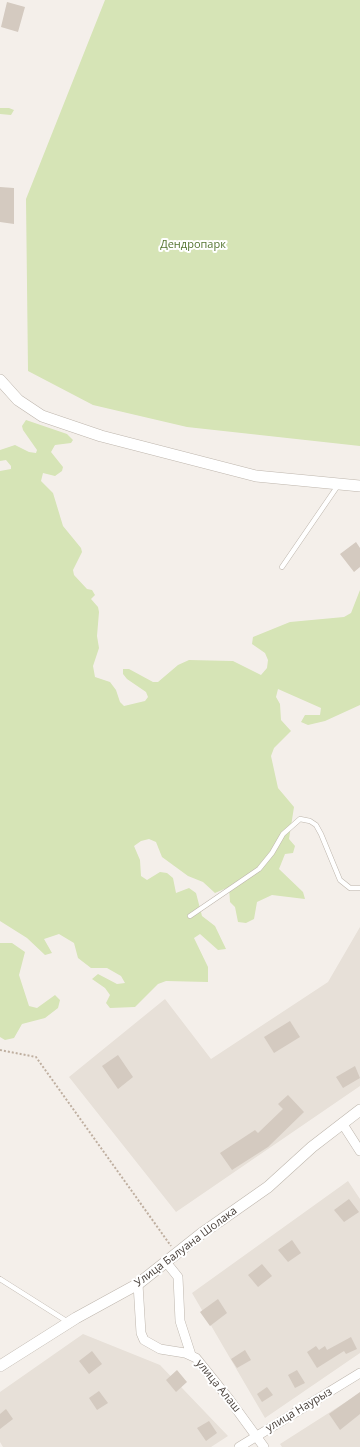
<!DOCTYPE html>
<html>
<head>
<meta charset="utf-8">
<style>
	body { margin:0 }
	canvas { display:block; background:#f4efea }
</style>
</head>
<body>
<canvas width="360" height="1447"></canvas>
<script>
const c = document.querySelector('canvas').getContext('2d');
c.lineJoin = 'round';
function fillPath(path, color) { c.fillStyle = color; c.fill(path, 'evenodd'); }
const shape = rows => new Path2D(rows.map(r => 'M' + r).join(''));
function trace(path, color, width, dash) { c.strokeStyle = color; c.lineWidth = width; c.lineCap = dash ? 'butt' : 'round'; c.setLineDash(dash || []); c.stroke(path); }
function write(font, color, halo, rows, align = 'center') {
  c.font = font + ' "Open Sans",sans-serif'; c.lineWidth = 4; c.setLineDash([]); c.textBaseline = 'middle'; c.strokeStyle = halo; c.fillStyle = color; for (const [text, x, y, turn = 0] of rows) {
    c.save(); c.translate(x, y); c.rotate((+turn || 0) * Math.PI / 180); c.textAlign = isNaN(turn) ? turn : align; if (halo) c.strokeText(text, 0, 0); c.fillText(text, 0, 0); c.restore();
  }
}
const residential = shape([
	[360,927,360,1086,176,1212,69,1077,165,999,211,1059,328,982],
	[348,1181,360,1199,360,1353,265,1418,192,1293],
	[83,1334,160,1365,228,1436,211,1447,3,1447,0,1442,0,1392],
	[360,1393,360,1447,282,1447,280,1444]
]);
const green = shape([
	[105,0,360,0,360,446,187,427,93,405,28,371,26,199],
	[0,108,9,108,14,110,11,115,0,114],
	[26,420,67,434,73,440,71,443,55,445,51,452,63,467,62,471,55,476,43,473,41,481,53,493,63,526,81,548,82,552,73,570,74,575,87,589,92,590,95,595,91,599,98,607,99,612,97,636,99,648,93,666,95,677,110,682,116,690,120,702,124,706,145,701,148,697,146,692,127,679,123,674,123,669,129,669,153,682,158,682,178,665,189,660,233,661,261,675,267,668,268,660,265,653,252,644,253,637,290,622,344,617,351,613,360,590,360,705,325,721,308,725,301,722,305,715,320,715,321,708,278,689,276,697,280,704,281,720,291,731,274,748,271,756,278,788,294,807,289,839,295,846,293,853,285,854,279,869,303,892,305,899,272,895,257,902,254,919,246,923,238,922,235,907,230,902,229,887,215,893,203,882,188,876,162,857,156,842,149,839,141,841,134,846,140,860,141,876,147,880,160,872,167,873,173,878,176,893,189,888,196,893,202,916,215,926,226,949,218,950,200,934,194,938,208,967,208,982,166,981,158,984,135,1007,110,1008,106,1003,110,995,105,988,92,979,98,974,117,984,125,983,121,976,107,968,91,968,78,958,74,943,59,934,44,939,52,953,45,955,27,938,0,921,0,471,11,469,11,466,6,460,0,461,0,450,15,445,29,452,36,453,37,450,23,430,22,426],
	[0,943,12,943,25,952,19,975,29,1006,37,1008,55,995,60,1000,58,1008,45,1018,22,1024,14,1038,5,1040,0,1037]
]);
const building = shape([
	[7,2,25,7,18,32,1,27],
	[0,187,14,188,14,224,0,222],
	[356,542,360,548,360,567,354,572,340,554],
	[290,1021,300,1037,274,1053,264,1037],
	[118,1055,133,1077,118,1089,102,1066],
	[355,1066,360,1078,343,1088,336,1077],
	[288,1095,304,1112,268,1147,232,1170,220,1153,255,1130,258,1133,283,1109,278,1104],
	[349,1199,359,1212,344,1222,334,1210],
	[292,1240,301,1253,288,1262,278,1250],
	[262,1264,272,1276,258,1287,248,1275],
	[218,1299,227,1313,210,1326,200,1312],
	[351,1337,357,1349,346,1354,344,1351,317,1368,307,1352,316,1346,319,1350,325,1346,327,1350],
	[245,1350,251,1360,237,1368,231,1359],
	[92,1351,102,1364,89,1374,79,1361],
	[177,1370,187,1382,176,1392,166,1380],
	[297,1370,305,1383,295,1388,288,1375],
	[267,1387,273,1395,262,1402,257,1394],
	[99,1391,108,1403,97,1410,89,1398],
	[360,1392,360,1414,340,1430,329,1414],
	[6,1409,13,1419,0,1429,0,1414],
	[209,1421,217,1433,206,1441,197,1428]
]);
const path = shape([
	[0,1050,36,1057,171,1246]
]);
const service = shape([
	[282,567,339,484],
	[190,916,259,869,272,853,283,834,300,819,310,821,316,825,321,834,340,880,350,888,360,888],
	[0,1279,68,1322]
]);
const minor = shape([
	[342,1123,360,1151],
	[166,1262,178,1277,180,1321,191,1355],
	[138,1284,141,1333,144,1340,160,1349,185,1353,196,1358,229,1399,264,1447],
	[239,1447,360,1373]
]);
const tertiary = shape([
	[0,380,18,400,42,416,101,436,256,476,360,486],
	[0,1366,76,1318,138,1284,201,1234,268,1187,312,1147,360,1110]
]);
const parkNames = [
	["Дендропарк",193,245]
];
const streetNames = [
	["Улица Балуана Шолака",186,1247,-37],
	["улица Алаш",218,1386,51],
	["улица Наурыз",299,1410,-31]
];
fillPath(residential, '#e7e0d8');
fillPath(green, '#d6e4b6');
fillPath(building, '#d4cac0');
trace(service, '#beb6ad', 5.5);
trace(minor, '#beb6ad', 10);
trace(tertiary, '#beb6ad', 12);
trace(path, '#bfafa0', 2, [2, 2]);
trace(service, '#fff', 4.5);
trace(minor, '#fff', 9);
trace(tertiary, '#fff', 11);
write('11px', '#547530', '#fff', parkNames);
write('11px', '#473f39', '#fff', streetNames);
</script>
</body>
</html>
